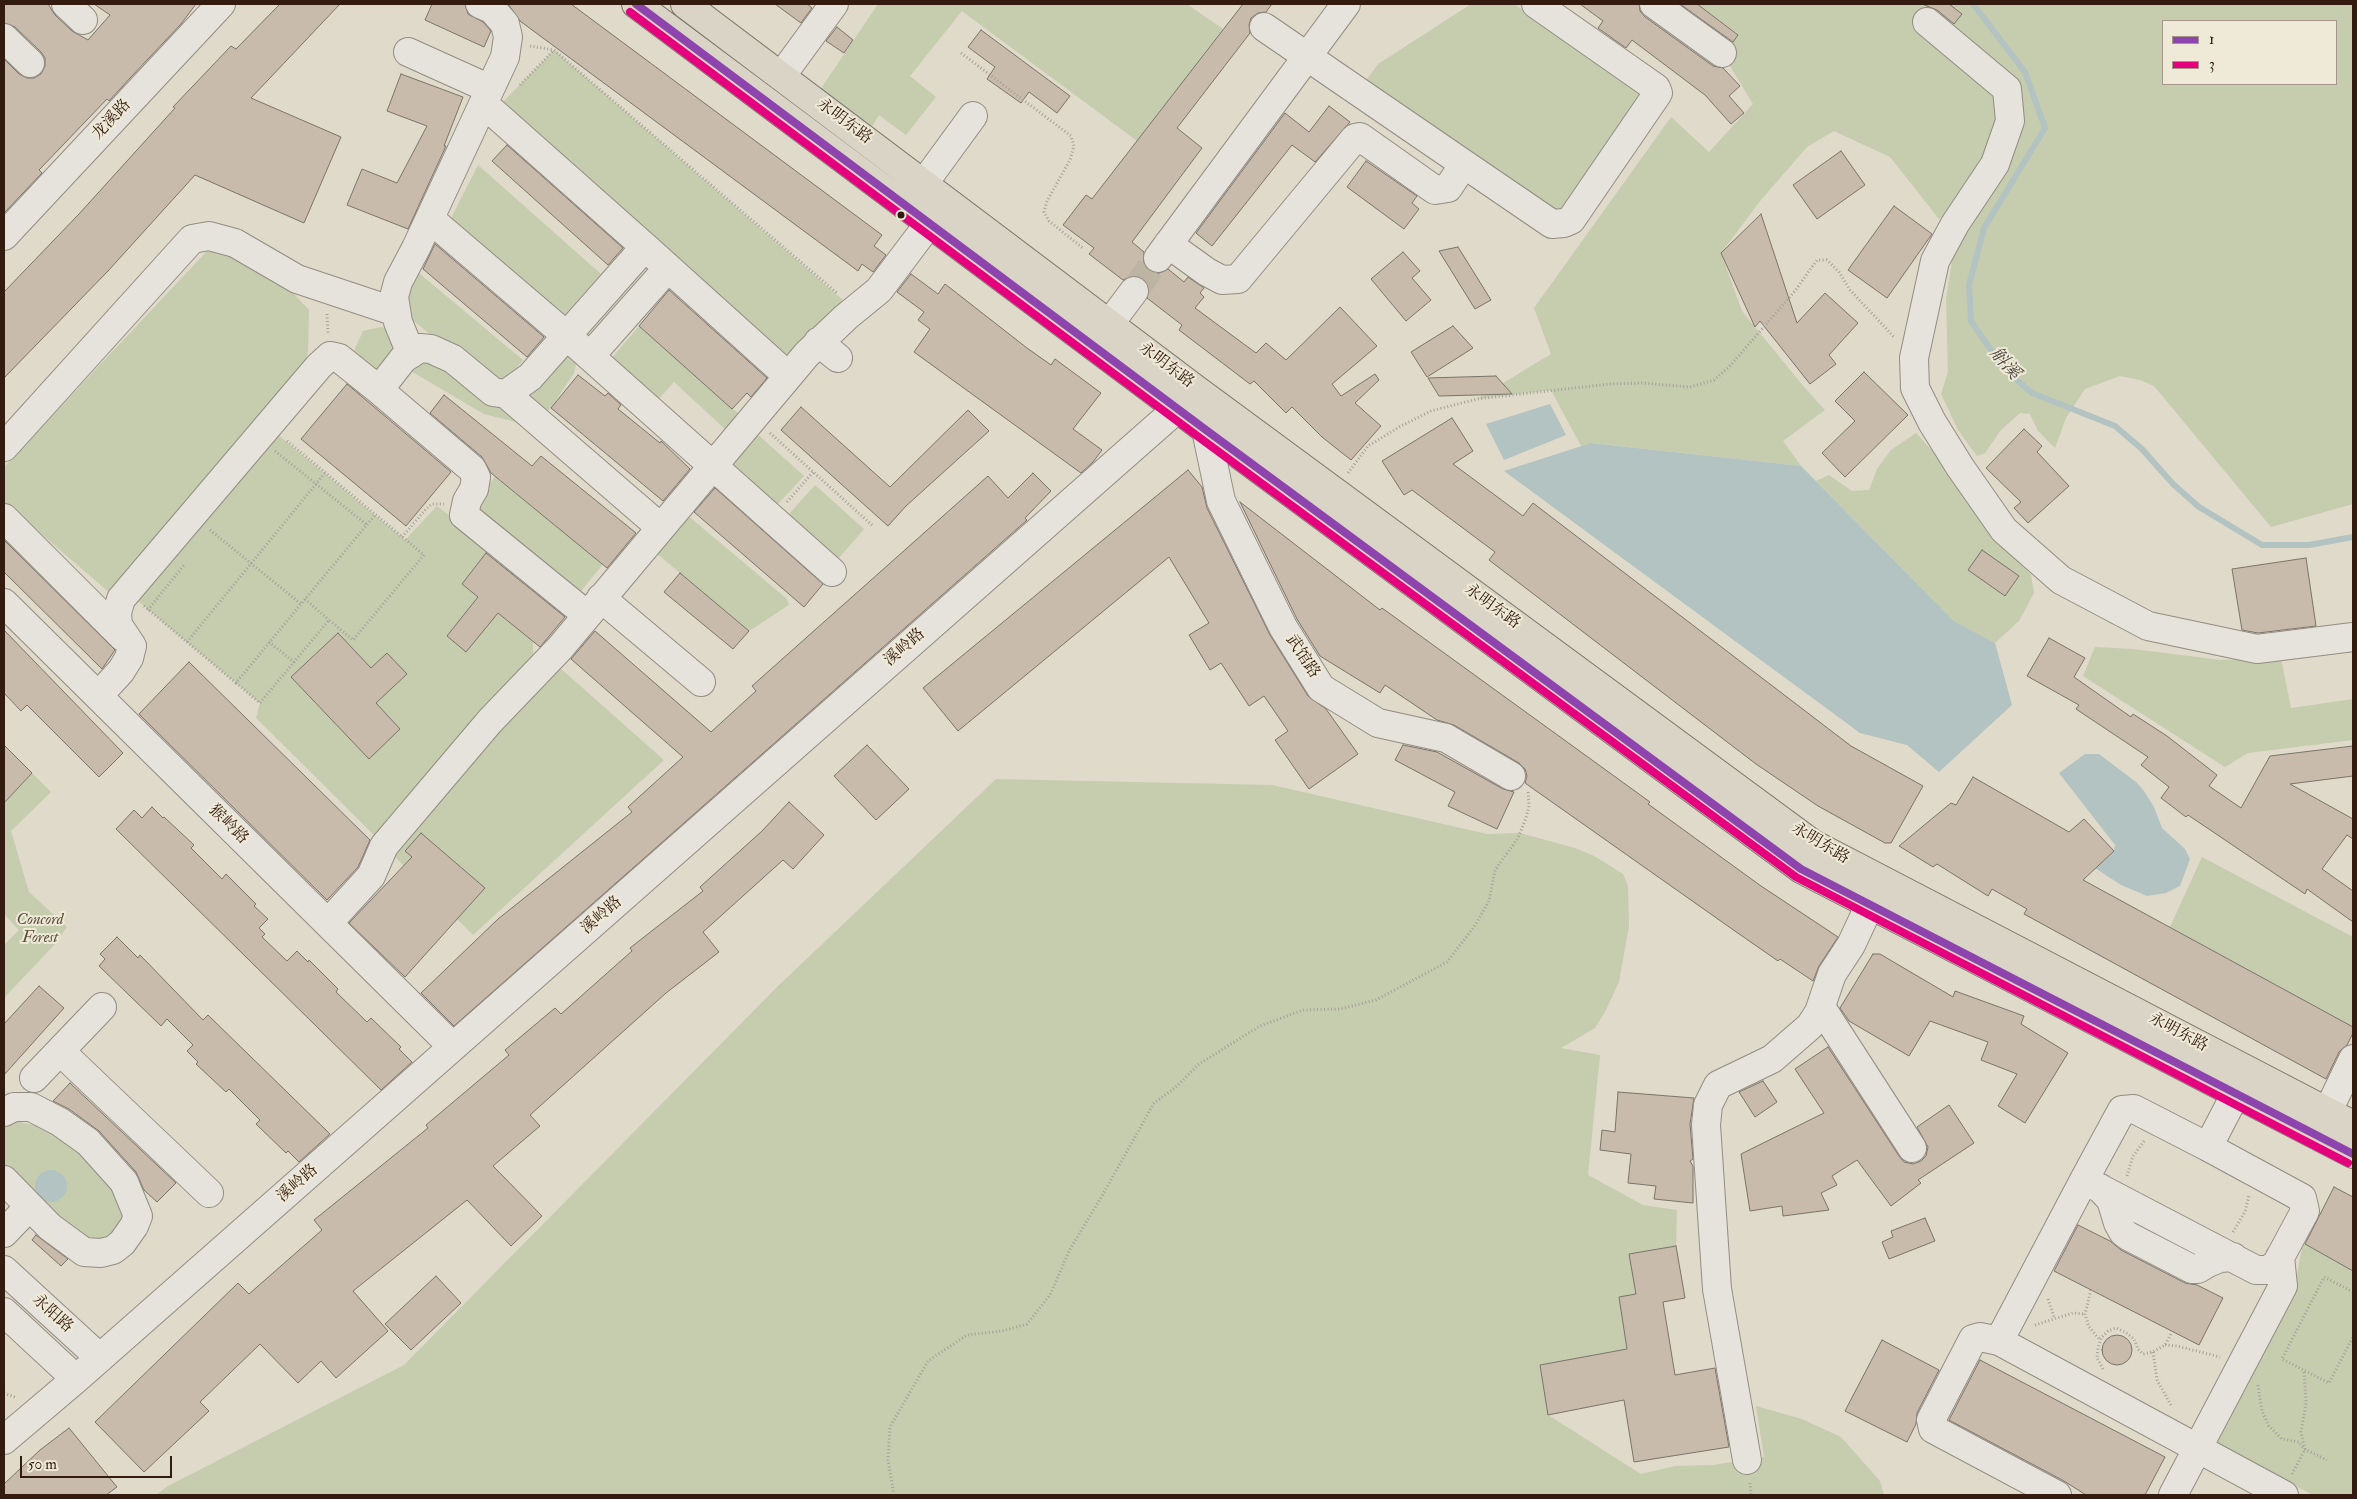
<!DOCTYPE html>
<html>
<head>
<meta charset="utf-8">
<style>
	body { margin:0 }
	#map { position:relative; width:2357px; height:1499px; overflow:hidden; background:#dfdac9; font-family:"IM FELL Double Pica",serif }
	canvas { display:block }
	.frame { position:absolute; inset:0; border:5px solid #331b0f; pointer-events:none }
	.legend { position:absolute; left:2162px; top:20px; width:175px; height:65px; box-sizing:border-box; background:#efead7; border:1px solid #a49787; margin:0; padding:6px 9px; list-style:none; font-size:15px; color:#331b0f }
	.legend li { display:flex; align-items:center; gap:10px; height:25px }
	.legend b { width:25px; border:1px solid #a49787 }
	.scale { position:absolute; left:20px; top:1456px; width:152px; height:22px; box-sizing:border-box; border:2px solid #331b0f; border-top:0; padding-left:6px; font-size:15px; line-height:18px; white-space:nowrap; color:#331b0f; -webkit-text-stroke:4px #efead7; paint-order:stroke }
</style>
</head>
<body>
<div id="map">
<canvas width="2357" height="1499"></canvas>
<div class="frame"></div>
<ul class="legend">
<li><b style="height:6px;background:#8e44ad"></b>1</li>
<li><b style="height:6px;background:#e5007d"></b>3</li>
</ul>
<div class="scale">50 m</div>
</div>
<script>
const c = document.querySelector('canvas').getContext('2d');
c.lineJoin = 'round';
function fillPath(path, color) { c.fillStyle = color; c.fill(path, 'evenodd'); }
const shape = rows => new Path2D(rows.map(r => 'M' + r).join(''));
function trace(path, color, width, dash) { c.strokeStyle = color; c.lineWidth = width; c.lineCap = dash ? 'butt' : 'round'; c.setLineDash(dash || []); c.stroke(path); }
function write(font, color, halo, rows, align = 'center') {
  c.font = font + ' "IM FELL Double Pica","Noto Serif SC",serif'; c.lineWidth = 4; c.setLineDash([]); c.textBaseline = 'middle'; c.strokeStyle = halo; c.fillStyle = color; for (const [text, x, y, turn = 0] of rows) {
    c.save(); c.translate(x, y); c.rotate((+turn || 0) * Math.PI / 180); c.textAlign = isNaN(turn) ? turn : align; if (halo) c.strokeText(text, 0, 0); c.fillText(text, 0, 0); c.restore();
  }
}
const green = shape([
	[878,4,1187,4,1223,29,1137,141,962,11,910,76,936,97,906,135,879,115,865,138,814,99],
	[1471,4,1514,4,1643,92,1566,212,1558,212,1365,82,1378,64],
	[1697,4,2353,4,2353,504,2271,527,2154,386,2140,380,2120,376,2085,389,2066,418,2055,448,2038,431,2030,414,2020,413,2000,431,1985,453,1977,456,1958,430,1941,394,1948,372,1946,299,1952,261,1964,228,1959,203,1939,219,1890,157,1834,131,1807,147,1761,200,1721,253,1742,311,1804,387,1825,410,1783,441,1801,466,1592,443,1581,446,1551,390,1477,399,1551,354,1534,308,1671,117,1709,152,1753,104,1722,53,1738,34],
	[2163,21,2336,21,2336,84,2163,84],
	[554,50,843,300,781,369,493,112],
	[478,165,601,274,560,320,449,222],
	[207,251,254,259,282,281,309,310,308,352,299,380,110,593,4,502,4,467],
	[414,269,523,360,499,391,403,312],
	[639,326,741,416,727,431,674,382,657,401,611,359],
	[381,327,413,333,499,398,566,350,578,355,574,373,551,408,527,425,484,414,397,363,382,378,354,351,363,331],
	[755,432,804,476,777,505,728,461],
	[1916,433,1953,473,2006,547,2031,575,2034,593,2019,621,1995,643,1954,621,1816,481,1829,475,1852,491,1869,490,1877,469,1891,450],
	[277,434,405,540,437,506,491,548,462,584,533,641,533,654,378,839,256,718,260,703,138,601],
	[495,477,603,564,581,591,473,504],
	[815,485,864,529,838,559,788,515],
	[686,514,787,599,789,605,749,631,649,547],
	[2095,647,2133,649,2221,660,2281,658,2291,708,2353,699,2353,740,2248,753,2225,767,2083,676],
	[559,667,664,760,473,935,392,854,549,668],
	[32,773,51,792,11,831,29,892,67,927,55,944,4,998,4,945,19,930,4,914,4,803],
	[996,779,1272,785,1487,834,1520,833,1575,848,1594,856,1623,874,1628,886,1629,926,1619,982,1605,1012,1595,1028,1561,1048,1600,1055,1588,1175,1643,1205,1677,1210,1676,1246,1636,1294,1619,1297,1627,1349,1540,1365,1548,1415,1641,1474,1675,1466,1713,1465,1764,1457,1756,1406,1802,1419,1841,1437,1880,1481,1884,1495,156,1495,168,1486,404,1365,777,987],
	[2202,857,2353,937,2353,1027,2170,927],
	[19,1122,43,1127,78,1147,115,1186,125,1212,123,1223,108,1241,81,1239,4,1171,4,1125],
	[2303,1243,2353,1271,2353,1495,2313,1495,2214,1443,2294,1290]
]);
const water = shape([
	[1550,404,1566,435,1504,460,1486,424],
	[1591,443,1801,466,1954,621,1995,643,2012,705,1939,772,1907,745,1860,733,1504,471],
	[2085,754,2099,754,2136,782,2144,791,2154,807,2162,828,2185,849,2190,859,2180,886,2166,893,2147,896,2121,885,2095,868,2114,851,2115,845,2059,773],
	'35 1186a16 16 0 1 1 32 0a16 16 0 1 1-32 0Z'
]);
const stream = shape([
	[1973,4,2025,72,2045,128,1984,228,1969,285,1971,321,2004,369,2032,393,2115,426,2142,449,2173,484,2199,507,2262,545,2309,545,2353,537]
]);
const building = shape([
	[4,4,48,4,55,15,72,31,88,40,110,15,94,4,196,4,181,24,131,77,109,101,107,99,39,170,42,173,4,213,4,59,19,74,27,78,34,78,41,74,45,66,45,58,41,52,15,27,4,23,4,4],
	[280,4,340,4,251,98,341,137,304,223,195,175,108,271,4,378,4,292,79,214,175,108,173,107,231,46,236,49,280,4],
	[432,4,465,4,468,14,483,22,491,31,484,47,425,20,432,4],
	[508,4,571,4,882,235,874,246,886,255,873,272,862,264,858,271,520,21,508,4],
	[775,4,807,4,812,8,801,23,775,4],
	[1243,4,1272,4,1266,12,1258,13,1251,18,1249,25,1250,33,1177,128,1202,148,1132,242,1144,252,1144,264,1149,271,1157,274,1168,269,1184,282,1188,277,1204,288,1200,293,1204,297,1195,308,1256,353,1266,343,1286,360,1340,307,1377,346,1332,384,1341,396,1375,374,1379,380,1355,403,1381,426,1351,460,1322,437,1292,407,1286,413,1254,381,1250,384,1179,330,1182,325,1147,298,1148,285,1144,279,1135,275,1123,280,1089,254,1094,248,1063,225,1086,195,1092,199,1243,4],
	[1580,4,1639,4,1640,11,1645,17,1713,66,1723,68,1740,86,1729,96,1744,113,1731,124,1705,95,1632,40,1626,48,1598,28,1603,21,1580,4],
	[1680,4,1697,4,1738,35,1733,42,1680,4],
	[1922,4,1949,4,1962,14,1954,24,1937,10,1922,4],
	[837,27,853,40,844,53,826,41,837,27],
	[981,30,1070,96,1057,113,1029,92,1021,103,987,79,995,67,968,47,981,30],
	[401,74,463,97,444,146,446,146,408,229,347,205,362,169,397,183,427,126,387,111,401,74],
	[1329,106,1350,122,1315,162,1292,145,1212,246,1196,233,1285,113,1309,132,1329,106],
	[507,145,623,248,608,265,492,161,507,145],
	[1841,151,1865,185,1817,219,1793,185,1841,151],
	[1366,161,1417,196,1412,203,1419,209,1404,229,1347,187,1366,161],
	[1894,206,1932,234,1887,298,1848,270,1894,206],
	[1761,214,1797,323,1825,293,1858,323,1829,355,1836,364,1810,384,1760,321,1755,327,1721,253,1761,214],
	[435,244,544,337,527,357,423,269,435,244],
	[1458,247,1491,300,1475,309,1439,251,1458,247],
	[1403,252,1420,271,1412,278,1431,300,1406,321,1371,279,1403,252],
	[911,274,938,294,945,284,1027,348,1051,365,1055,359,1101,393,1073,429,1102,450,1093,462,1081,473,914,352,930,329,918,320,924,312,897,292,911,274],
	[669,290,767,378,751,397,747,393,732,409,639,326,669,290],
	[1453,326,1473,348,1427,377,1411,352,1453,326],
	[1864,372,1908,415,1845,477,1822,453,1855,421,1835,401,1864,372],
	[578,375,605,396,608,393,621,405,618,409,660,443,661,441,690,469,663,501,551,408,578,375],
	[1496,376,1512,394,1439,396,1428,378,1496,376],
	[347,384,451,472,406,526,301,439,347,384],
	[444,395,532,466,541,456,636,533,607,568,491,473,482,457,430,413,444,395],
	[801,407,890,487,968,410,989,431,906,506,888,526,781,430,801,407],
	[1452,418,1473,451,1453,464,1523,516,1533,503,1851,746,1923,786,1891,843,1885,843,1818,806,1756,764,1489,560,1495,552,1412,490,1404,495,1382,461,1452,418],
	[2024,429,2042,446,2037,452,2069,486,2028,523,2014,508,2021,502,1986,468,2024,429],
	[1188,470,1202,487,1207,508,1270,635,1308,696,1326,709,1358,754,1309,789,1275,740,1288,731,1264,696,1249,706,1221,663,1210,670,1189,635,1209,623,1169,557,958,731,923,688,1188,470],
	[1033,473,1051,491,1025,518,1027,520,454,1026,421,993,498,919,632,812,628,807,683,757,571,659,595,631,711,732,756,691,752,686,988,476,1008,498,1033,473],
	[715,488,823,584,804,607,694,512,715,488],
	[1240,502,1380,610,1382,608,1650,802,1648,804,1761,886,1838,937,1819,966,1813,981,1780,959,1778,961,1732,929,1525,783,1527,776,1525,769,1519,763,1454,725,1437,720,1385,685,1380,693,1320,656,1297,619,1240,502],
	[4,540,115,650,102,669,4,572,4,540],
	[1982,550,2019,576,2005,596,1968,570,1982,550],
	[486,553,565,617,540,647,498,613,466,652,447,636,478,597,462,584,486,553],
	[2306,558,2316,626,2258,633,2242,630,2232,569,2306,558],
	[680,573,749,631,733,649,664,592,680,573],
	[4,630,123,753,99,777,27,705,21,711,4,693,4,630],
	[338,633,371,668,387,653,407,674,376,703,400,729,369,759,291,677,338,633],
	[2049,638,2085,658,2074,677,2131,717,2133,714,2167,736,2217,775,2209,786,2241,808,2270,756,2353,746,2353,776,2290,784,2353,819,2353,839,2347,835,2322,869,2353,891,2353,922,2307,889,2305,894,2188,815,2186,817,2161,798,2169,787,2141,765,2148,757,2076,709,2079,705,2027,676,2049,638],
	[189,662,370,840,358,867,327,900,139,714,189,662],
	[4,745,32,773,4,803,4,745],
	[867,745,909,789,876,820,834,776,867,745],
	[1403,745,1437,752,1503,789,1514,792,1497,829,1448,806,1455,792,1395,760,1403,745],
	[1973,777,2069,832,2084,819,2114,851,2083,880,2353,1027,2353,1033,2347,1045,2339,1052,2326,1079,2024,914,2027,909,1992,889,1988,896,1937,864,1933,867,1899,846,1951,803,1956,805,1973,777],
	[789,802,824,835,793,869,783,860,703,932,719,952,666,993,530,1115,540,1126,493,1166,542,1216,511,1246,467,1200,353,1291,388,1331,336,1378,321,1361,298,1383,260,1344,200,1402,209,1411,144,1472,95,1422,238,1283,249,1294,322,1230,314,1220,428,1128,426,1125,509,1055,505,1050,555,1008,561,1014,632,951,630,948,703,891,700,887,762,831,789,802],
	[152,807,163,818,164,817,194,845,191,848,222,879,226,874,256,904,254,906,268,919,259,928,265,934,262,937,287,961,297,951,308,962,309,960,338,989,336,992,367,1022,371,1018,401,1047,399,1049,412,1062,381,1090,116,829,134,810,142,818,152,807],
	[421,833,485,888,405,977,349,923,412,857,405,851,421,833],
	[117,937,138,958,140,955,203,1020,208,1015,330,1134,299,1162,288,1151,286,1153,256,1124,260,1120,229,1089,226,1092,196,1064,198,1062,187,1051,193,1045,167,1019,161,1026,99,966,105,959,100,954,117,937],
	[1873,954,1880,954,1953,997,1955,991,2024,1016,2021,1024,2068,1053,2025,1123,1998,1106,2017,1074,1981,1060,1988,1042,1930,1021,1909,1056,1849,1021,1840,1008,1873,954],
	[39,986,64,1008,4,1075,4,1024,39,986],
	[1828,1047,1899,1156,1904,1162,1913,1164,1921,1161,1926,1156,1928,1147,1917,1127,1949,1105,1974,1143,1918,1180,1921,1183,1891,1206,1857,1160,1832,1176,1837,1185,1821,1193,1829,1210,1783,1216,1782,1206,1750,1211,1741,1154,1824,1113,1795,1069,1828,1047],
	[1763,1081,1777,1102,1755,1117,1739,1092,1763,1081],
	[70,1083,176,1183,157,1202,144,1190,136,1172,99,1131,69,1109,53,1101,70,1083],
	[1618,1092,1694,1098,1690,1124,1693,1159,1690,1161,1693,1166,1693,1203,1654,1199,1656,1186,1628,1183,1631,1154,1600,1150,1602,1130,1615,1132,1618,1092],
	[2334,1187,2353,1197,2353,1271,2305,1244,2334,1187],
	[1925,1218,1935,1241,1889,1259,1882,1242,1893,1237,1891,1231,1925,1218],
	[2078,1225,2110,1241,2121,1250,2185,1283,2197,1285,2223,1298,2199,1345,2054,1271,2078,1225],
	[36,1235,68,1259,61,1266,32,1240,36,1235],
	[1676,1246,1685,1298,1663,1302,1675,1375,1715,1368,1729,1447,1634,1462,1624,1400,1548,1415,1540,1365,1627,1349,1619,1297,1636,1294,1629,1254,1676,1246],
	[436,1276,461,1303,411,1350,385,1324,436,1276],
	'2102 1350a15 15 0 1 1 30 0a15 15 0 1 1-30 0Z',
	[1882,1340,1939,1370,1917,1413,1916,1424,1907,1442,1845,1411,1882,1340],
	[1980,1360,2165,1457,2145,1495,2086,1495,2064,1481,1949,1420,1980,1360],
	[69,1428,117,1487,106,1495,4,1495,4,1484,40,1450,69,1428]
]);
const minorTunnel = shape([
	[1134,291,1158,258]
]);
const path = shape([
	[530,46,554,50],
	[961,53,1071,136,1074,146,1070,160,1047,201,1044,212,1049,221,1084,249],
	[520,85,554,50,838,294],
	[327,314,328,333],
	[770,433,873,526],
	[275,451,367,525],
	[1348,473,1368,446,1401,426,1431,411,1477,399,1610,384,1642,383,1690,387,1714,380,1729,367,1795,291,1817,260,1827,260,1839,272,1850,290,1894,337],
	[787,502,813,472],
	[210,530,301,604,375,515],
	[402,537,426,509,432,504,444,504],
	[305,599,329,620],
	[144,606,236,683,301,604],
	[148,610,184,565],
	[187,642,325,473],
	[269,642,294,662],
	[236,683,260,703,329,620,353,640,424,555,286,440],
	[2127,1176,2133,1156,2145,1140],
	[2233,1232,2245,1212,2249,1195],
	[2091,1290,2085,1314,2089,1327,2100,1340],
	[2353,1292,2324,1277,2282,1359,2329,1383,2353,1337],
	[2048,1299,2054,1317],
	[2035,1325,2073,1313,2085,1314],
	[2165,1345,2177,1346,2220,1357],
	[2153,1352,2157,1380,2172,1407],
	[2103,1369,2097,1358,2098,1348,2101,1338,2108,1331,2116,1328,2125,1332,2134,1339,2138,1349,2143,1354,2153,1352,2165,1345,2172,1332],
	[2258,1385,2262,1411,2269,1426,2282,1439,2299,1442,2304,1449,2327,1460],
	[4,1393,17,1398],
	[2292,1474,2305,1449,2301,1432,2306,1403,2304,1370],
	[1750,1483,1751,1495],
	[894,1495,888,1460,890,1427,928,1361,967,1335,1002,1331,1027,1324,1050,1295,1069,1251,1102,1196,1154,1103,1176,1087,1199,1064,1260,1026,1303,1010,1340,1009,1376,1000,1447,962,1474,927,1489,901,1495,870,1518,838,1526,818,1529,806,1528,791]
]);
const minor = shape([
	[66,4,83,20],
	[1654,4,1722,53],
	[1927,22,2007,89,2010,121,1995,164,1955,224,1935,261,1914,358,1915,388,1932,422,1960,467,2004,530,2061,580,2148,626,2257,649,2353,637],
	[4,38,30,63],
	[408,52,490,89],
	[782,75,834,4],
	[482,107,493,112,645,247],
	[1464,164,1552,224,1564,223,1571,220,1658,93,1656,88,1536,4],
	[924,183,973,116],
	[430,219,567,336,832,572],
	[4,236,221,4],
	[1168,244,1207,272,1222,280,1238,279,1355,138,1360,137,1435,190,1448,188,1464,164,1264,27],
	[1158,258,1346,4],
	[1110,323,1134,291],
	[818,342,838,358],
	[411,354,398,322,394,297,398,282,416,248,505,57,508,37,505,24,492,9,480,4],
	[590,356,668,268],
	[379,390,472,469,476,477,474,489,467,501,464,515,587,615],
	[506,394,660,527],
	[1206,430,1221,501,1283,627,1321,688,1378,723,1446,738,1511,776],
	[4,447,192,239,209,236,235,243,297,279,396,312],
	[4,518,123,637],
	[601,598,701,682],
	[4,603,453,1047],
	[98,696,121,671,129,658,132,646,118,625,117,613,121,599,319,366,330,356,339,358,379,390,403,359,420,348,431,349,453,359,493,392,506,394,530,377,645,247,788,376],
	[328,923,371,876,384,846,490,721,560,648,807,354,846,317,879,290,943,205],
	[1821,1007,1912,1148],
	[60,1051,209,1193],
	[34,1078,102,1007],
	[2328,1111,2353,1059],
	[4,1112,14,1107,31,1107,60,1122,88,1142,124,1182,138,1216,134,1226,122,1243,113,1250,101,1253,84,1252,50,1227,4,1180],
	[2208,1147,2134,1109,2122,1110,2084,1180,2256,1270,2269,1270,2277,1263,2305,1211,2302,1198,2208,1147,2246,1074],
	[2100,1188,2111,1200,2118,1223,2123,1232,2128,1236,2192,1269,2198,1269,2208,1263,2220,1258,2233,1257],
	[4,1233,29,1207],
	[4,1270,100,1358],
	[4,1312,76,1379],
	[1999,1341,2084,1180],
	[4,1440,76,1379,1195,393],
	[1747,1460,1717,1289,1706,1125,1708,1105,1718,1085,1772,1059,1810,1026,1819,1012,1832,974,1851,945,1880,883],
	[2057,1495,1933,1429,1931,1420,1973,1339,1980,1337,1999,1341,2284,1495],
	[2173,1495,2283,1286,2280,1257]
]);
const major = shape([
	[636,4,1206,430,1801,869,2353,1154],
	[685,4,1198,391,1813,844,2353,1125]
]);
const bus1 = shape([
	[636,4,1206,430,1801,869,2353,1154]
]);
const bus2 = shape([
	[630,12,1200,438,1796,877,2348,1163]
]);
const markers = [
	[901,215,4.5,"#331b0f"]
];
const streetNames = [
	["龙溪路",112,120,-47],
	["永明东路",844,122,37],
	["永明东路",1166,366,37],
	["永明东路",1492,607,36],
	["溪岭路",905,648,-41],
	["武馆路",1302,657,57],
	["猴岭路",228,825,45],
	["永明东路",1820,844,31],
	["溪岭路",602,916,-41],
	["永明东路",2178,1033,28],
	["溪岭路",298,1184,-41],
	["永阳路",52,1314,42]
];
const parkNames = [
	["Concord",40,921],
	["Forest",40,939]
];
const waterNames = [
	["斛溪",2004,364,49]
];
fillPath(green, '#c5cdae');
fillPath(water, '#b2c3c2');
trace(stream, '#b2c3c2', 6);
fillPath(building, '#c8bbac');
trace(building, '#7a7369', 1);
trace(minorTunnel, '#bdb4a4', 28, [28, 14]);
trace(minor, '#938c82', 30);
trace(major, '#7a7369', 30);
trace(path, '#a5a099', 3, [1, 2.5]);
trace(minor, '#e6e3dc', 28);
trace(major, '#dad4c6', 28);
trace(bus1, '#8e44ad', 8);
trace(bus2, '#e5007d', 8);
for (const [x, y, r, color] of markers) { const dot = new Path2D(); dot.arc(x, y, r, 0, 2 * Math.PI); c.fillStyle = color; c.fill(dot); trace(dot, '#efead7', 2); }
write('16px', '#331b0f', '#efead7', streetNames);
write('italic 16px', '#584d38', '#efead7', parkNames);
write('italic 18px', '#534a44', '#efead7', waterNames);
</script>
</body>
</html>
